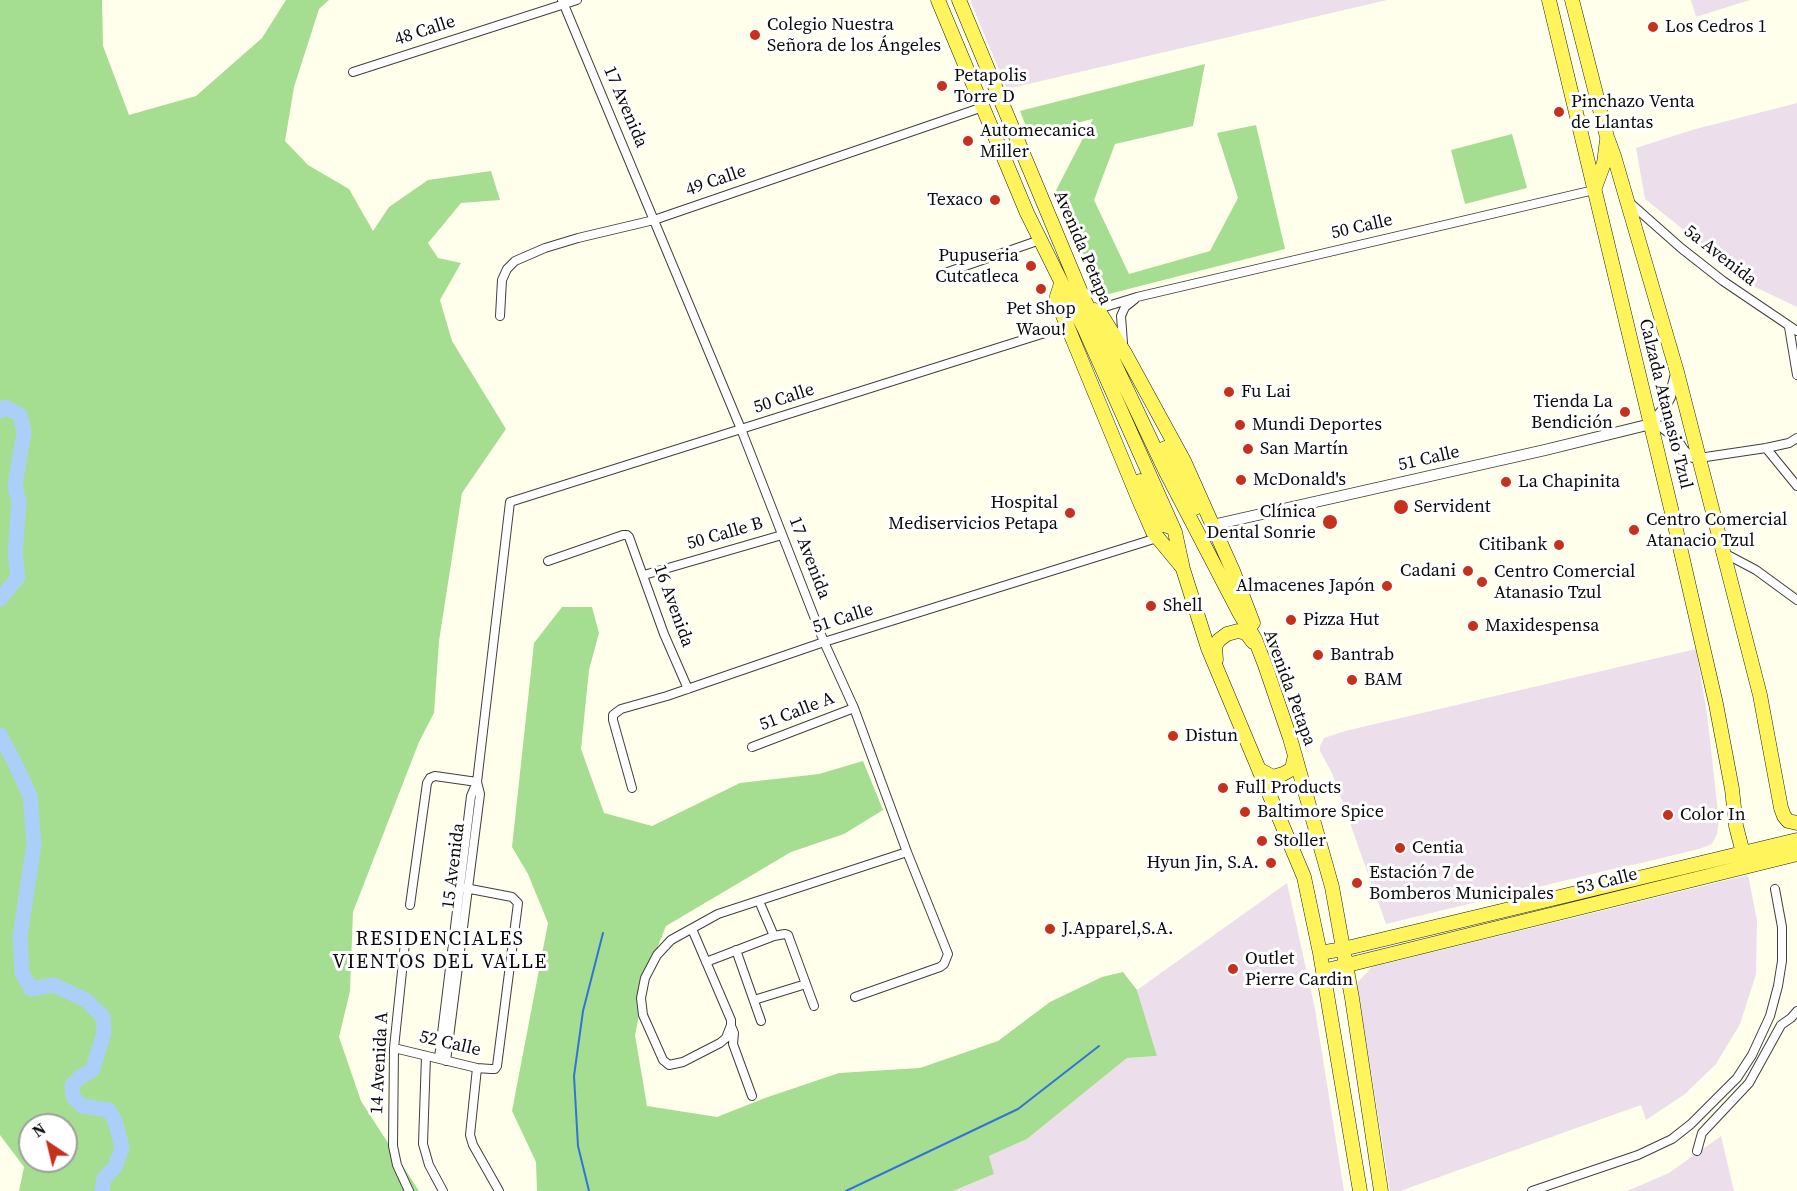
<!DOCTYPE html>
<html>
<head>
<meta charset="utf-8">
<style>
	body { margin:0 }
	#map { position:relative; width:1797px; height:1191px; overflow:hidden; background:#ffffeb; font-family:"Source Serif 4",serif }
	canvas { display:block }
	.north { position:absolute; left:18px; top:1113px; width:60px; height:60px; box-sizing:border-box; background:#fff; border:2px solid #9e9e9e; border-radius:50%; rotate:325deg; font-size:16px; font-weight:700; line-height:24px; text-align:center; color:#0c0c0c }
	.north::after { content:''; display:block; margin:auto; width:21px; height:27px; background:#c6311b; clip-path:polygon(50% 0,100% 100%,50% 72%,0 100%) }
</style>
</head>
<body>
<div id="map">
<canvas width="1797" height="1191"></canvas>
<div class="north">N</div>
</div>
<script>
const c = document.querySelector('canvas').getContext('2d');
c.lineJoin = 'round';
function fillPath(path, color) { c.fillStyle = color; c.fill(path, 'evenodd'); }
const shape = rows => new Path2D(rows.map(r => 'M' + r).join(''));
function trace(path, color, width, dash) { c.strokeStyle = color; c.lineWidth = width; c.lineCap = dash ? 'butt' : 'round'; c.setLineDash(dash || []); c.stroke(path); }
function write(font, color, halo, rows, align = 'center') {
  c.font = font + ' "Source Serif 4",serif'; c.lineWidth = 6; c.setLineDash([]); c.textBaseline = 'middle'; c.strokeStyle = halo; c.fillStyle = color; for (const [text, x, y, turn = 0] of rows) {
    c.save(); c.translate(x, y); c.rotate((+turn || 0) * Math.PI / 180); c.textAlign = isNaN(turn) ? turn : align; if (halo) c.strokeText(text, 0, 0); c.fillText(text, 0, 0); c.restore();
  }
}
const industrial = shape([
	[970,0,1387,0,1007,89],
	[1691,0,1750,0,1696,17],
	[1797,103,1797,307,1755,287,1645,199,1636,148,1692,130],
	[1696,649,1707,714,1719,821,1717,834,1712,844,1699,849,1637,864,1621,867,1386,924,1332,773,1320,751,1320,746,1324,738,1345,731],
	[1748,875,1757,920,1756,974,1740,1024,1716,1064,1685,1094,1646,1120,1641,1105,1400,1191,1390,1191,1357,983,1372,967],
	[1287,883,1315,1009,1344,1191,953,1191,994,1174,989,1156,1027,1139,1127,1058,1157,1056,1137,990],
	[1721,1136,1734,1191,1627,1191,1669,1173]
]);
const forest = shape([
	[0,0,102,0,103,46,129,115,196,96,262,38,286,0,329,0,319,9,294,87,285,141,308,165,349,189,373,231,389,207,428,180,491,171,500,200,461,203,428,243,438,258,461,263,440,300,452,341,506,429,462,493,439,641,434,713,419,742,353,912,350,991,339,1037,361,1101,419,1191,19,1191,24,1167,0,1135],
	[30,1125,66,1125,66,1161,30,1161],
	[1205,64,1193,126,1115,144,1094,200,1129,274,1210,251,1238,198,1217,133,1256,125,1285,249,1097,297,1054,194,1093,119,1029,134,1020,111],
	[1512,134,1527,188,1465,204,1451,150],
	[562,607,592,607,599,633,589,670,581,749,604,813,652,826,740,783,819,774,863,761,883,810,844,834,791,852,666,926,648,971,635,1035,647,1106,717,1117,765,1098,839,1073,920,1068,998,1041,1050,1002,1102,977,1123,972,1137,990,1157,1056,1127,1058,1027,1139,989,1156,994,1174,953,1191,537,1191,536,1162,512,1111,548,923,528,874,512,847,534,643]
]);
const stream = shape([
	[589,1191,578,1146,574,1076,583,1011,603,933],
	[846,1191,1018,1109,1099,1046]
]);
const river = shape([
	[0,411,5,407,20,415,24,432,15,485,19,502,15,554,18,577,0,599],
	[0,735,15,763,30,796,34,844,20,936,22,973,31,989,54,985,86,1000,103,1017,104,1032,93,1069,80,1077,72,1085,73,1097,82,1106,109,1110,115,1121,122,1147,115,1167,104,1178,102,1191]
]);
const minor = shape([
	[562,0,741,429,824,642,854,708,907,852,948,954,944,964,940,967,855,997],
	[353,72,577,0],
	[1629,202,1681,248,1723,281,1797,331],
	[942,274,1040,240],
	[1095,310,1137,297,1594,190],
	[500,316,502,280,507,269,515,261,545,248,578,238,654,220,983,107],
	[1789,327,1797,375],
	[1123,343,1121,316,1125,307,1135,299],
	[1766,448,1797,486],
	[1699,458,1766,448,1789,443,1797,438],
	[1722,552,1756,570,1797,600],
	[548,561,623,535,627,535,629,537,664,634,688,689],
	[644,575,782,535],
	[752,747,854,708],
	[632,788,613,720,613,715,621,709,667,696,824,642,1157,538],
	[759,901,774,936],
	[410,905,427,783,430,778,435,776,477,782],
	[692,929,731,1020,731,1025,726,1038,720,1043,683,1062,669,1065,663,1060,643,1015,641,998,645,978,657,955,671,940,718,914,907,852],
	[406,933,394,1048,393,1146,397,1165,409,1191],
	[736,950,761,1021],
	[706,962,774,936,785,934,788,935,814,1006],
	[754,1000,806,984],
	[732,1028,734,1033,733,1044,752,1096],
	[394,1048,477,1068,491,1069,495,1069,497,1066,518,903,512,897,460,887],
	[426,1056,423,1144,429,1165,443,1191],
	[439,1058,471,796,477,782,510,502,1067,326],
	[446,1061,480,794,477,782],
	[477,1068,470,1135,473,1145,499,1191],
	[1697,1151,1702,1133,1749,1083,1781,1025,1791,1018,1797,1011],
	[1532,1191,1638,1155,1672,1139,1691,1124,1737,1078,1752,1055,1770,1016,1778,986,1782,961,1782,927,1775,889]
]);
const tertiary = shape([
	[1651,424,1663,410,1670,397,1676,374],
	[1213,525,1545,450,1651,424,1662,427,1669,432,1676,439,1683,450,1689,456,1699,458]
]);
const primary = shape([
	[938,0,1027,213,1085,330,1175,532,1183,569,1208,648,1304,877,1320,953,1360,1191],
	[959,0,1082,295,1166,472,1240,614,1255,639,1265,665,1290,738,1332,887,1352,998,1381,1191],
	[1549,0,1674,521,1716,704,1732,789,1736,826,1743,853,1749,865],
	[1572,0,1607,137,1614,156,1677,372,1699,458,1760,695,1781,808,1784,816,1788,821,1797,823],
	[1594,190,1604,163,1607,140],
	[1061,284,1057,296,1057,301,1139,500,1153,532,1182,567],
	[1095,310,1100,313,1126,355,1184,461,1233,571,1253,623],
	[1165,448,1194,502,1195,508],
	[1140,481,1159,520,1163,525,1171,527],
	[1216,660,1215,646,1219,640,1227,634,1238,631,1246,633,1253,642],
	[1260,770,1273,777,1283,774,1292,769,1295,755],
	[1320,953,1343,949,1797,840],
	[1323,971,1797,854]
]);
const markers = [
	[1653,27,6,"#c6311b"],
	[755,35,6,"#c6311b"],
	[942,86,6,"#c6311b"],
	[1559,112,6,"#c6311b"],
	[968,141,6,"#c6311b"],
	[995,200,6,"#c6311b"],
	[1031,266,6,"#c6311b"],
	[1041,289,6,"#c6311b"],
	[1229,392,6,"#c6311b"],
	[1625,412,6,"#c6311b"],
	[1240,425,6,"#c6311b"],
	[1248,449,6,"#c6311b"],
	[1241,480,6,"#c6311b"],
	[1506,482,6,"#c6311b"],
	[1401,507,8,"#c6311b"],
	[1070,513,6,"#c6311b"],
	[1330,522,8,"#c6311b"],
	[1634,530,6,"#c6311b"],
	[1559,545,6,"#c6311b"],
	[1468,571,6,"#c6311b"],
	[1482,582,6,"#c6311b"],
	[1387,586,6,"#c6311b"],
	[1151,606,6,"#c6311b"],
	[1291,620,6,"#c6311b"],
	[1473,626,6,"#c6311b"],
	[1318,655,6,"#c6311b"],
	[1352,680,6,"#c6311b"],
	[1173,736,6,"#c6311b"],
	[1223,788,6,"#c6311b"],
	[1245,812,6,"#c6311b"],
	[1668,815,6,"#c6311b"],
	[1262,841,6,"#c6311b"],
	[1400,848,6,"#c6311b"],
	[1271,863,6,"#c6311b"],
	[1357,883,6,"#c6311b"],
	[1050,929,6,"#c6311b"],
	[1233,969,6,"#c6311b"]
];
const poiNames = [
	["Colegio Nuestra",767,25],
	["Señora de los Ángeles",767,46],
	["Los Cedros 1",1665,27],
	["Petapolis",954,76],
	["Torre D",954,97],
	["Pinchazo Venta",1571,102],
	["de Llantas",1571,123],
	["Automecanica",980,131],
	["Miller",980,152],
	["Texaco",983,200,"right"],
	["Pupuseria",1019,256,"right"],
	["Cutcatleca",1019,277,"right"],
	["Pet Shop",1041,309,"center"],
	["Waou!",1041,330,"center"],
	["Fu Lai",1241,392],
	["Tienda La",1613,402,"right"],
	["Bendición",1613,423,"right"],
	["Mundi Deportes",1252,425],
	["San Martín",1260,449],
	["McDonald's",1253,480],
	["La Chapinita",1518,482],
	["Hospital",1058,503,"right"],
	["Mediservicios Petapa",1058,524,"right"],
	["Servident",1414,507],
	["Clínica",1316,512,"right"],
	["Dental Sonrie",1316,533,"right"],
	["Centro Comercial",1646,520],
	["Atanacio Tzul",1646,541],
	["Citibank",1547,545,"right"],
	["Cadani",1456,571,"right"],
	["Centro Comercial",1494,572],
	["Atanasio Tzul",1494,593],
	["Almacenes Japón",1375,586,"right"],
	["Shell",1163,606],
	["Pizza Hut",1303,620],
	["Maxidespensa",1485,626],
	["Bantrab",1330,655],
	["BAM",1364,680],
	["Distun",1185,736],
	["Full Products",1235,788],
	["Baltimore Spice",1257,812],
	["Color In",1680,815],
	["Stoller",1274,841],
	["Centia",1412,848],
	["Hyun Jin, S.A.",1259,863,"right"],
	["Estación 7 de",1369,873],
	["Bomberos Municipales",1369,894],
	["J.Apparel,S.A.",1062,929],
	["Outlet",1245,959],
	["Pierre Cardin",1245,980]
];
const streetNames = [
	["48 Calle",425,31,-18],
	["17 Avenida",625,107,67],
	["49 Calle",716,181,-19],
	["50 Calle",1362,227,-13],
	["Avenida Petapa",1082,248,67],
	["5a Avenida",1720,256,38],
	["50 Calle",784,399,-18],
	["Calzada Atanasio Tzul",1665,404,76],
	["51 Calle",1429,459,-13],
	["50 Calle B",725,534,-16],
	["17 Avenida",809,558,69],
	["16 Avenida",673,606,70],
	["51 Calle",843,619,-18],
	["Avenida Petapa",1289,688,70],
	["51 Calle A",797,712,-21],
	["15 Avenida",454,866,-83],
	["53 Calle",1607,882,-14],
	["52 Calle",450,1044,13],
	["14 Avenida A",380,1063,-87]
];
const neighbourhoodNames = [
	["RESIDENCIALES",440,940],
	["VIENTOS DEL VALLE",440,963]
];
fillPath(industrial, '#ecdfeb');
fillPath(forest, '#a5de90');
trace(stream, '#2e75d7', 2);
trace(river, '#accffa', 15);
trace(minor, '#3f3f3f', 10);
trace(tertiary, '#3f3f3f', 12);
trace(primary, '#1d1d1d', 15);
trace(minor, '#fff', 8);
trace(tertiary, '#fff', 10);
trace(primary, '#fff45b', 14);
for (const [x, y, r, color] of markers) { const dot = new Path2D(); dot.arc(x, y, r, 0, 2 * Math.PI); c.fillStyle = color; c.fill(dot); trace(dot, '#fff', 2); }
write('18px', '#0c0c0c', '#fff', poiNames, 'left');
write('18px', '#0c0c0c', '#fff', streetNames);
c.letterSpacing = '1.5px';
write('20px', '#0c0c0c', '#fff', neighbourhoodNames);
c.letterSpacing = '0px';
</script>
</body>
</html>
